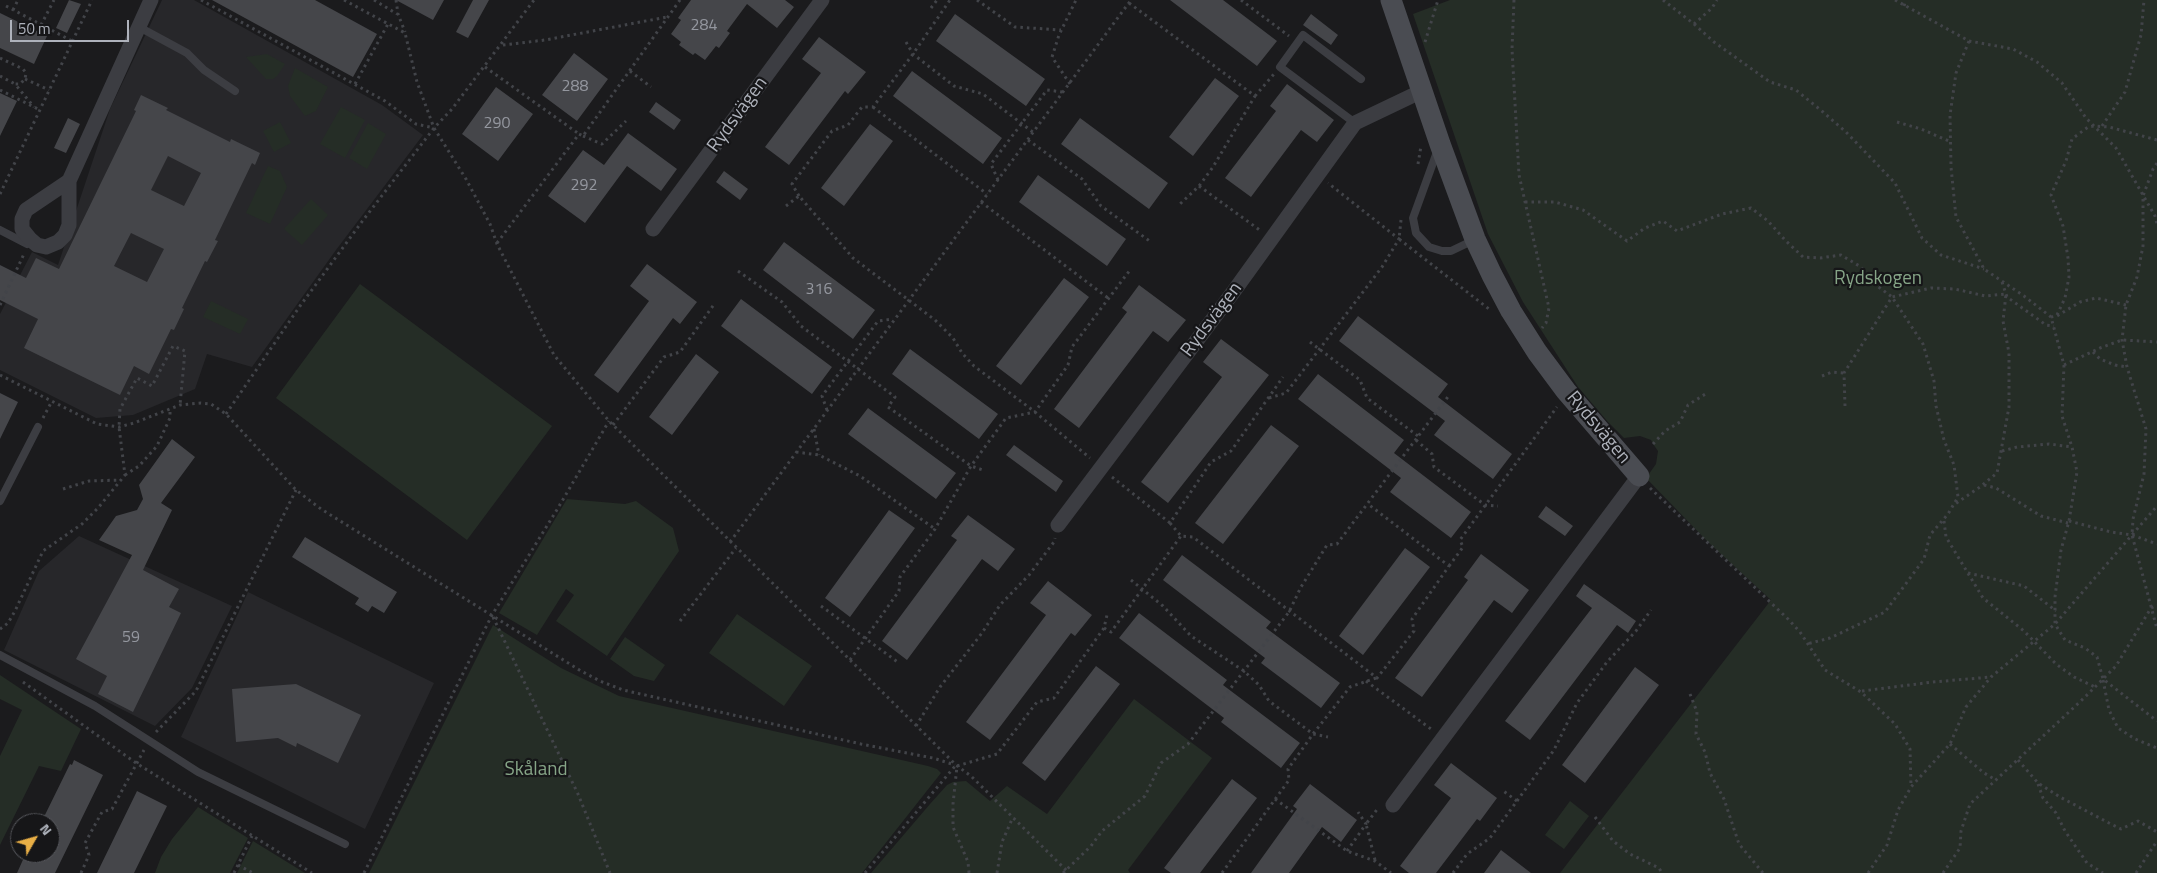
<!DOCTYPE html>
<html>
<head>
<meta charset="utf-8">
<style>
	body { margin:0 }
	#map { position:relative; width:2157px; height:873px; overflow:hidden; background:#1b1b1d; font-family:"Titillium Web",sans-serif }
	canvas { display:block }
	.north { position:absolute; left:10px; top:813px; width:50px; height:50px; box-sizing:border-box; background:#161618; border:1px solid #535459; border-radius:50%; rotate:52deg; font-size:14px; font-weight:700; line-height:20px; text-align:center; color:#aeb2bb }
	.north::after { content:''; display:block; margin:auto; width:18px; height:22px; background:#e9af46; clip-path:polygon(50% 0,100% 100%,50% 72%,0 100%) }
	.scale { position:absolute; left:10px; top:20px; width:119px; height:22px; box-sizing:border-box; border:2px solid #aeb2bb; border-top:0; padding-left:6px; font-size:15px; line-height:18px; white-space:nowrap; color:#aeb2bb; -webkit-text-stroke:4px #161618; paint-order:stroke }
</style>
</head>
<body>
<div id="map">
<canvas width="2157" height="873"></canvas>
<div class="north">N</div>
<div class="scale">50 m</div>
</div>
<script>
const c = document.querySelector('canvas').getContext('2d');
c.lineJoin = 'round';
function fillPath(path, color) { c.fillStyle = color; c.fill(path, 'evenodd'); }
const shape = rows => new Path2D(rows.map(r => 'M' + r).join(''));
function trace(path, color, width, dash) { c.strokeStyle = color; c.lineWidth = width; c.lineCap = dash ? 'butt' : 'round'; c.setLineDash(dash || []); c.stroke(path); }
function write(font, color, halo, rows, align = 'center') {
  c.font = font + ' "Titillium Web",sans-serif'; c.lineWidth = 4.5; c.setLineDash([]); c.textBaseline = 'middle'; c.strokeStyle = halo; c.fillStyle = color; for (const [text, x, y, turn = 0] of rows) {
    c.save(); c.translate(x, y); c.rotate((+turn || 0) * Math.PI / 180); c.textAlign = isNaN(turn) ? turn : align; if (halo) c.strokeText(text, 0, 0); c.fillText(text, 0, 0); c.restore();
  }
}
const built = shape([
	[162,0,194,0,382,105,423,135,336,250,252,367,207,354,195,389,133,415,96,418,0,370,0,314,32,252,58,265,110,109],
	[79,536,232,606,192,688,155,726,4,650,39,571],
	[248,592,434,683,365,829,181,737]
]);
const green = shape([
	[1450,0,2157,0,2157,873,1560,873,1771,600,1708,542,1646,478,1656,464,1658,451,1653,444,1651,440,1640,436,1624,438,1608,422,1578,387,1523,302,1488,234,1413,14],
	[267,54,285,64,277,76,273,79,266,79,246,57],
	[295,68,328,87,316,111,305,116,290,96,288,86],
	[341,107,365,120,345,158,320,144],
	[280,122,291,143,274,152,263,131],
	[368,123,386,134,367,169,349,158],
	[268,166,280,171,287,187,270,224,246,213],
	[311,199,328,215,302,245,284,229],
	[360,284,552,426,467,540,276,398],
	[211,301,248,319,240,334,203,317],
	[567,499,625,504,636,501,673,528,679,551,607,656,556,621,574,595,566,589,537,635,499,613],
	[737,614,812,666,784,706,709,653],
	[493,625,561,668,619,696,928,766,937,769,941,773,862,873,369,873],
	[625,637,665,665,654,681,634,676,610,659],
	[0,675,81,729,61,771,39,766,0,845,0,756,22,710,0,699],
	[1134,699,1212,758,1128,870,1130,873,871,873,930,804,947,785,953,782,966,781,990,801,1007,786,1047,814],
	[1570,801,1589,816,1564,849,1545,835],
	[198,807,248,838,230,873,155,873,161,857,172,839],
	[253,841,305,873,237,873]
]);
const building = shape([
	[69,0,81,4,67,33,56,28],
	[212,0,315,0,377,34,353,77],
	[396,0,444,0,433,20],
	[473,0,489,0,468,38,456,32],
	[691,0,785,0,794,7,777,28,747,4,727,31,730,33,719,48,716,46,705,60,695,53,693,55,679,45,681,42,671,34,681,20,678,18],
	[1170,0,1223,0,1277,41,1257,66],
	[0,13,47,36,34,64,0,48],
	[955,14,1045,79,1026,106,936,41],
	[1311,14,1338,35,1331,45,1303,25],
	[819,37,866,72,848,94,845,91,789,165,765,147,821,73,802,59],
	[574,53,608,79,577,121,542,95],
	[912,71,1002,138,983,164,893,96],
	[1215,78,1239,96,1193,156,1169,137],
	[1287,84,1334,120,1317,142,1301,130,1251,197,1225,178,1276,111,1270,106],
	[496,87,533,114,498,161,462,134],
	[0,93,17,101,0,136],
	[141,95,168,108,166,110,230,142,231,139,260,153,255,165,252,163,215,240,218,241,207,262,205,261,182,308,184,309,174,330,171,329,149,374,134,366,120,395,24,348,38,319,0,300,0,265,26,278,36,258,59,269,136,111,134,110],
	[168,156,201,173,184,206,151,190],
	[131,233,164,249,147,282,114,266],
	[656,102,681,120,674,130,649,112],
	[68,118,80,124,66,153,54,148],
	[1080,118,1168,183,1149,209,1061,144],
	[870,124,893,141,844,206,821,188],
	[628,133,677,169,661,191,627,166,585,223,548,196,583,150,604,165],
	[724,171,748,189,740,200,716,182],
	[1038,175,1126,239,1107,266,1019,202],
	[784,242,875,310,853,339,763,270],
	[647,264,697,302,680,324,673,318,618,393,594,375,649,301,630,286],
	[1064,278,1089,297,1021,385,996,366],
	[1139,285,1186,320,1168,342,1153,331,1079,428,1054,409,1127,312,1122,308],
	[741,299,832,367,812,394,721,326],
	[1358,316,1448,384,1438,397,1512,454,1493,479,1434,435,1445,421,1339,341],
	[1221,339,1269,375,1168,503,1141,482,1222,377,1203,362],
	[910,349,998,414,979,439,892,374],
	[696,354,719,372,672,435,649,417],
	[1318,374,1404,440,1394,453,1471,512,1451,538,1390,492,1401,478,1298,399],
	[0,393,18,402,0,439],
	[868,408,956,473,936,499,848,434],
	[1271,425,1299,446,1223,544,1195,523],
	[172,439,195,457,161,503,172,510,143,570,179,589,169,607,181,613,133,712,98,694,107,676,76,659,132,555,99,540,116,516,137,510,143,499,139,485],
	[1014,445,1063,481,1056,492,1006,455],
	[1546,506,1573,526,1565,536,1538,517],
	[889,510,915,528,850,617,825,598],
	[968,515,1015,549,998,571,982,559,907,660,882,641,957,540,951,536],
	[305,537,397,592,384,613,372,606,368,612,355,604,359,598,292,557],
	[1405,548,1430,567,1363,655,1339,636],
	[1481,554,1529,590,1512,613,1494,600,1422,697,1395,678,1468,580,1464,577],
	[1182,555,1271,622,1266,628,1340,683,1321,708,1261,663,1265,658,1163,580],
	[1048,581,1092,615,1075,636,1071,633,990,740,966,722,1046,615,1030,603],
	[1584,584,1636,621,1628,633,1617,625,1530,740,1505,721,1592,608,1576,596],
	[1139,613,1227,680,1223,685,1300,743,1281,768,1221,722,1224,718,1119,638],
	[1096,666,1120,684,1045,781,1022,763],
	[1635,667,1659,685,1585,783,1562,765],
	[296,684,361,715,338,763,297,743,296,747,278,738,236,742,232,689],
	[74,760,103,775,55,873,17,873,26,853,50,853,50,823,41,823,70,764,72,765],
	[1451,763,1497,798,1480,821,1477,819,1436,873,1409,873,1400,866,1451,798,1434,785],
	[1232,779,1257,798,1200,873,1171,873,1164,868],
	[1310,784,1357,820,1341,842,1322,827,1289,873,1251,873,1297,809,1293,806],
	[137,791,167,806,134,873,97,873],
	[1501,850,1531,873,1484,873]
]);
const path = shape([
	[201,0,385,101,416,124,434,128],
	[344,0,405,33,417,82,434,128,466,179,490,224,497,244,554,355,609,421,956,765,971,776,1069,873],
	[374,0,397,14],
	[396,0,398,14,405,32],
	[977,0,1015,27,1061,30],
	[1241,0,1289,36],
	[1514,0,1512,49,1519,175,1549,308,1546,323,1542,328],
	[1663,0,1694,24,1712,8,1717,0],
	[1895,0,1969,41,2013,49,2037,62,2062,83,2086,118,2116,148,2155,216,2157,224],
	[1129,3,1255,96,1213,167,1199,186,1180,204],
	[6,6,72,41],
	[1904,6,1906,0],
	[931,8,937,0],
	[13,10,18,0],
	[1694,24,1714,42,1770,82,1796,90,1823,112,1846,132,1895,183,1922,238,1941,255,1984,269],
	[41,25,54,0],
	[1969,41,1956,73,1950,115,1951,167,1956,217,1984,269,2024,296,2051,317],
	[906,42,913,54,954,86,983,94,1034,133],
	[1425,42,1438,0],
	[503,45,545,40,667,17],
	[0,58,23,69,26,73,25,79,20,84,15,84,34,107],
	[485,67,579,134],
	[630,71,651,87],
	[0,76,15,84],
	[25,79,49,90],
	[355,84,388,24],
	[1070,84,1052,57,1059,35,1076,0],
	[0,90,40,110],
	[1255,96,1274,74],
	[873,107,987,194],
	[1897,122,1921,129,1951,142],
	[2102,126,2125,92,2141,35,2144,0],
	[583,136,602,144,626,121],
	[1028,140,1082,179,1101,206,1151,242],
	[2157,163,2153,169,2143,196,2143,246,2137,277,2126,305,2122,340,2127,367,2146,429,2144,474,2133,519,2132,535,2157,629],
	[1418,164,1421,146],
	[998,180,991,164,1047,90,1063,92],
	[1199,186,1261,231],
	[0,194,92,0],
	[799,196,792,184,832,131,848,125,862,107,873,107,913,54,950,0],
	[981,202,1108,298],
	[1525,202,1555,202,1583,210,1627,241,1645,228,1663,221,1677,231,1722,214,1751,208,1768,221,1785,240,1803,257,1820,258,1841,255,1861,267,1872,282,1892,297,1923,344,1934,381,1936,406,1944,440,1954,465,1958,497,1948,514,1930,535,1924,559,1885,612,1830,638,1807,644],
	[786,206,799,196,853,258,935,320,953,338,962,353,974,366,1035,412,1090,458],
	[1401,220,1399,239,1489,309],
	[497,243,579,134,583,136,680,0],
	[738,271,782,302,801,326,895,397,888,407,971,466,983,470],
	[2002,282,2007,297,2046,325,2054,326],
	[0,305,24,254],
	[2126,305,2096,298,2080,302,2057,316,2051,317,2064,365,2062,416,2072,447,2077,472,2069,521,2061,550,2055,597,2055,624,2065,640,2085,648,2097,657,2103,679,2157,721],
	[2057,315,2065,298,2069,277,2068,258,2063,226,2051,195,2066,161,2072,139,2088,127,2094,126,2109,127,2157,140],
	[1310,342,1360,380,1367,398,1418,436],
	[2093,352,2100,359,2115,365,2127,367],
	[2064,365,2100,348,2122,340,2157,342],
	[0,375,97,424,119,427,134,423,180,405,201,403,211,404,226,414,296,490,321,509,581,671,600,681,623,690,861,744,933,758,955,765],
	[1822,376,1832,372,1844,373],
	[1269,398,1286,393,1382,267,1399,239,1328,183],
	[1845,406,1844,373,1892,297,1931,288,1955,289,1985,296,2006,294,2003,321,2009,353,2009,407,1997,473,1980,487,1955,504],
	[827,410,822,396,878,321,893,319],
	[226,414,300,306,364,219,434,128,452,109,534,0],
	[43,418,52,401],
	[613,425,664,357,680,352,715,303],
	[814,429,819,455],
	[1416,440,1432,454,1434,467,1485,505,1498,506],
	[1653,444,1665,431,1680,422,1688,405,1707,393],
	[2002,451,2017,447,2049,444,2072,447],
	[796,452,819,455,860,476,935,529],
	[125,475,139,466,157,446,170,418,170,409],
	[1112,477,1170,523,1211,462,1231,451,1283,377],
	[1984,485,1996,488,2041,516,2068,523],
	[1650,488,1788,619,1800,632,1825,670,1861,692,1895,724,1910,749,1911,787],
	[63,489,89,481,121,480],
	[1944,521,1946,537,1983,598,2024,631,2056,664,2074,677,2095,687],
	[2069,521,2111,532,2132,535,2157,544],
	[1170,523,1181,536,1193,537,1377,678,1414,631,1412,619,1449,566,1368,504],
	[730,542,1131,0],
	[1449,566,1463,547,1460,540,1557,407],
	[1968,573,2024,586,2056,611],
	[1131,580,1163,606,1191,636,1244,671,1259,685,1269,701,1313,734,1350,687,1376,678],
	[821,606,899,663],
	[493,617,578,794,610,873],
	[680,621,736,548],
	[1104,628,1111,632,1181,536],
	[0,629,8,623,15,611,43,551,82,524,98,508,125,475,119,427,120,409,137,378,152,386,173,346,185,351,180,405],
	[850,660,899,591,900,577,935,529,971,466,1006,418,1035,412,1068,365,1072,347,1130,270],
	[2103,680,2109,710,2118,728,2135,739,2157,748],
	[1366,681,1431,729],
	[23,682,136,763,312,873],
	[1862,691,1933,682,1991,677],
	[1690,694,1697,712,1696,734,1705,752,1710,773,1724,799,1739,844,1763,873],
	[916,726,940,687,982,633,1000,605,1029,575,1054,542,1055,538],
	[156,732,196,691,296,490],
	[1950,744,1984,773,1996,780],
	[2018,760,2038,783,2060,797,2109,823,2121,829,2138,821,2157,832],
	[2038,784,2043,798,2056,813,2065,831,2087,863,2103,873],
	[1275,799,1347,851,1375,861,1391,873],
	[1517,801,1554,750,1577,703,1607,662,1636,631,1651,610],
	[1595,817,1613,841,1630,854,1659,868,1662,873],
	[1347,851,1366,824,1358,812],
	[1375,860,1366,824,1379,807],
	[238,865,253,873],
	[81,873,89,855,85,843,102,812,112,809,144,750],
	[234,873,252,836],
	[364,873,492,615,558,508,609,421],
	[865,873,956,765],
	[969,873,968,862,953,827,953,804,957,766,997,754,1037,702,1054,698,1104,628,1107,615],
	[997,873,1002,842,1013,817],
	[1063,873,1091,846,1102,831,1145,796,1161,763,1188,744,1289,612,1301,587,1327,545,1337,544,1450,394],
	[1222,873,1289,780,1288,769,1313,734,1328,737],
	[1453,873,1467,854,1490,838,1517,801,1502,790],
	[1868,873,1887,845,1898,810,1911,787,1950,744,1966,707,1991,677,2055,624,2157,506],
	[1943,873,1960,848,1961,831,1970,804,2084,698,2116,666,2151,608,2157,605],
	[2136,873,2157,841]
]);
const lane = shape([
	[139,27,187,53,204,70,235,91],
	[1355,123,1280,67,1303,35,1361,79],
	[1438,149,1413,218,1416,233,1429,247,1442,251,1451,251,1474,240],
	[0,230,27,244,29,240],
	[0,501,38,427],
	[0,655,95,706,198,772,345,844]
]);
const street = shape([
	[69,181,26,210,22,219,22,229,30,239,37,245,46,247,58,242,65,235,69,225,69,181,151,0],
	[653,229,822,0],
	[1058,525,1234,291,1355,123,1422,91],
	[1393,805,1639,476]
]);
const secondary = shape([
	[1391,0,1440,144,1475,239,1492,275,1511,311,1537,352,1566,391,1639,476]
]);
const numberNames = [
	["284",704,26],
	["288",575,87],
	["290",497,124],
	["292",584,186],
	["316",819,290],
	["59",131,638]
];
const streetNames = [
	["Rydsvägen",738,115,-54],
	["Rydsvägen",1212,320,-53],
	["Rydsvägen",1598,428,50]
];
const parkNames = [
	["Rydskogen",1878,279],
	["Skåland",536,770]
];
fillPath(built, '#27272a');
fillPath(green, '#252d26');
fillPath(building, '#45464a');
trace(path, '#424449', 3, [2.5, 4]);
trace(lane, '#3c3d42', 8);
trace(street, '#3c3d42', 15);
trace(secondary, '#4a4c52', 21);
write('16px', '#94979f', null, numberNames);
write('19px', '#aeb2bb', '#161618', streetNames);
write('19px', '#86a587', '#161618', parkNames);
</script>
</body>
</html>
